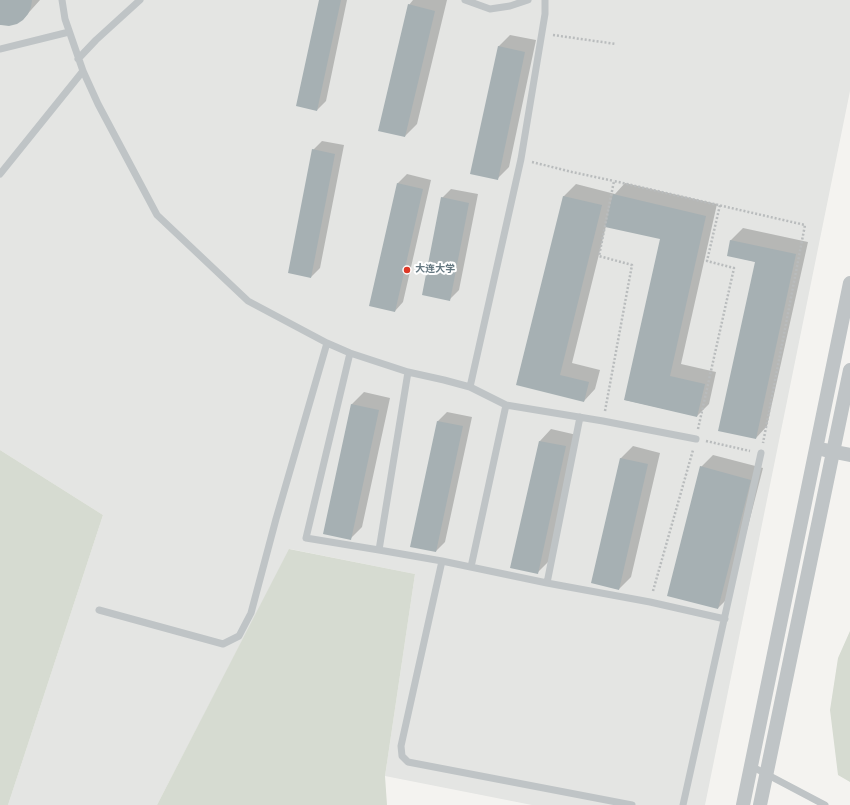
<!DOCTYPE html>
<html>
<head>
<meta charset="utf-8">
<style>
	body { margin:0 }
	canvas { display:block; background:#f4f3f0 }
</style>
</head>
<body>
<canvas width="850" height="805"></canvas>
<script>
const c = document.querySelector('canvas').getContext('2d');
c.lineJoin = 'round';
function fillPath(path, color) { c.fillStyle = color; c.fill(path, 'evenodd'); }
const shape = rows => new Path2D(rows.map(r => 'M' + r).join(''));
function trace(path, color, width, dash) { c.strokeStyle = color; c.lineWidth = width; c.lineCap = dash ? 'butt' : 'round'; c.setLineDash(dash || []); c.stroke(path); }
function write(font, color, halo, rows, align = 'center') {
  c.font = font + ' Overpass,"Noto Sans SC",sans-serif'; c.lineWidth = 4; c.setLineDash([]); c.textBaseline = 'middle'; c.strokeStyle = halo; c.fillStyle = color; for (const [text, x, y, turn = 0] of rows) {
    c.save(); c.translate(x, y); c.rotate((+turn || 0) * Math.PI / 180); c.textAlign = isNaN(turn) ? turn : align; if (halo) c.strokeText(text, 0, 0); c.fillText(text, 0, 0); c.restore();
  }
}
const built = shape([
	[0,0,850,0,850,91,705,805,532,805,385,776,415,574,290,549,157,805,8,805,103,515,0,450]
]);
const green = shape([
	[0,450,103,515,8,805,0,805],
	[289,549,415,574,385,776,387,805,157,805],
	[850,631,850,782,838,775,830,710,838,658]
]);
const shadow = shape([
	[0,0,40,0,23,19,0,24],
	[320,0,347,0,326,101,317,110],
	[413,0,447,0,417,124,405,136,409,5],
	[510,35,536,40,509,167,497,179,498,47],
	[322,141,344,145,320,268,311,277,313,150],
	[407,174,431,180,403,302,395,311,398,183],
	[625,183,717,204,681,364,716,372,709,404,697,416,625,400,661,238,606,226,572,363,600,370,595,389,584,401,517,384,564,196,576,184,615,194],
	[451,189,478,194,459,290,450,299,442,198],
	[743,228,808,242,767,426,756,438,756,262,728,255,731,240],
	[364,392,390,398,362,527,350,539,352,404],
	[447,412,472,417,445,542,436,551,412,546,438,421],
	[551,429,577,435,549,561,537,573,512,567,540,441],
	[633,446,660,453,631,577,619,589,621,458],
	[713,455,763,468,730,596,718,608,701,467]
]);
const building = shape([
	[0,0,32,0,31,7,28,14,23,20,17,24,9,26,1,25,0,25],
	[319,0,341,0,317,111,296,106],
	[408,4,435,11,405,137,378,131],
	[498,46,525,52,498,180,470,174],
	[312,149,335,154,311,278,288,273],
	[397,183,423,189,395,312,369,306],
	[613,194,706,216,670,376,705,384,697,417,624,400,660,239,605,227],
	[563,196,602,205,560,375,589,382,584,402,516,385],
	[441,197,469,203,450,301,422,295],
	[730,240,796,254,756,439,718,431,755,262,727,256],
	[351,404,379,410,351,540,323,534],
	[437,421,463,426,436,552,410,547],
	[539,441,566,446,538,574,510,568],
	[620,458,648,464,619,590,591,583],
	[700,466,751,480,718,609,667,596]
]);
const path = shape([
	[553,35,616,44],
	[532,162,572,172,614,181],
	[605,411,632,265,599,256,614,181,805,225,763,443],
	[698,429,734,268,707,261,720,205],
	[706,441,750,451],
	[653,591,693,450]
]);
const service = shape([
	[62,0,65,19,83,71,98,104,157,215,248,301,327,343,350,353,408,372,444,380,470,387,506,405,603,421,696,439],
	[465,0,490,9,510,6,528,0],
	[0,49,69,32],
	[78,59,96,40,140,0],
	[0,174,83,71],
	[350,353,306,538,379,550,408,372],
	[470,387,521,159,545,14,545,0],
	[379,550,442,561],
	[471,567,506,405],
	[547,583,580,417],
	[99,610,223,644,239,636,251,613,276,519,327,343],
	[751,766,825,805],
	[632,805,408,762,402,756,401,746,442,561,547,583,650,602,725,619],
	[683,805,761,453]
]);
const minor = shape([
	[825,450,850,455],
	[743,805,850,283],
	[760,805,850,370]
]);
const markers = [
	[407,270,4,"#de3826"]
];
const poiNames = [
	["大连大学",415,270]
];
fillPath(built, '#e4e5e3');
fillPath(green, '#d6dbd1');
fillPath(shadow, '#0003');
fillPath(building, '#a6b0b3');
trace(path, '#b9bcbd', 2.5, [2, 2]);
trace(service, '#bfc4c6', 7);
trace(minor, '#bfc4c6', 14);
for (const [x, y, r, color] of markers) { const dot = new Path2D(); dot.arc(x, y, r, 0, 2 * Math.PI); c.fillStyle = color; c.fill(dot); trace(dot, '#fff', 1.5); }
write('bold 10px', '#647780', '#fff', poiNames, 'left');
</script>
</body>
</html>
